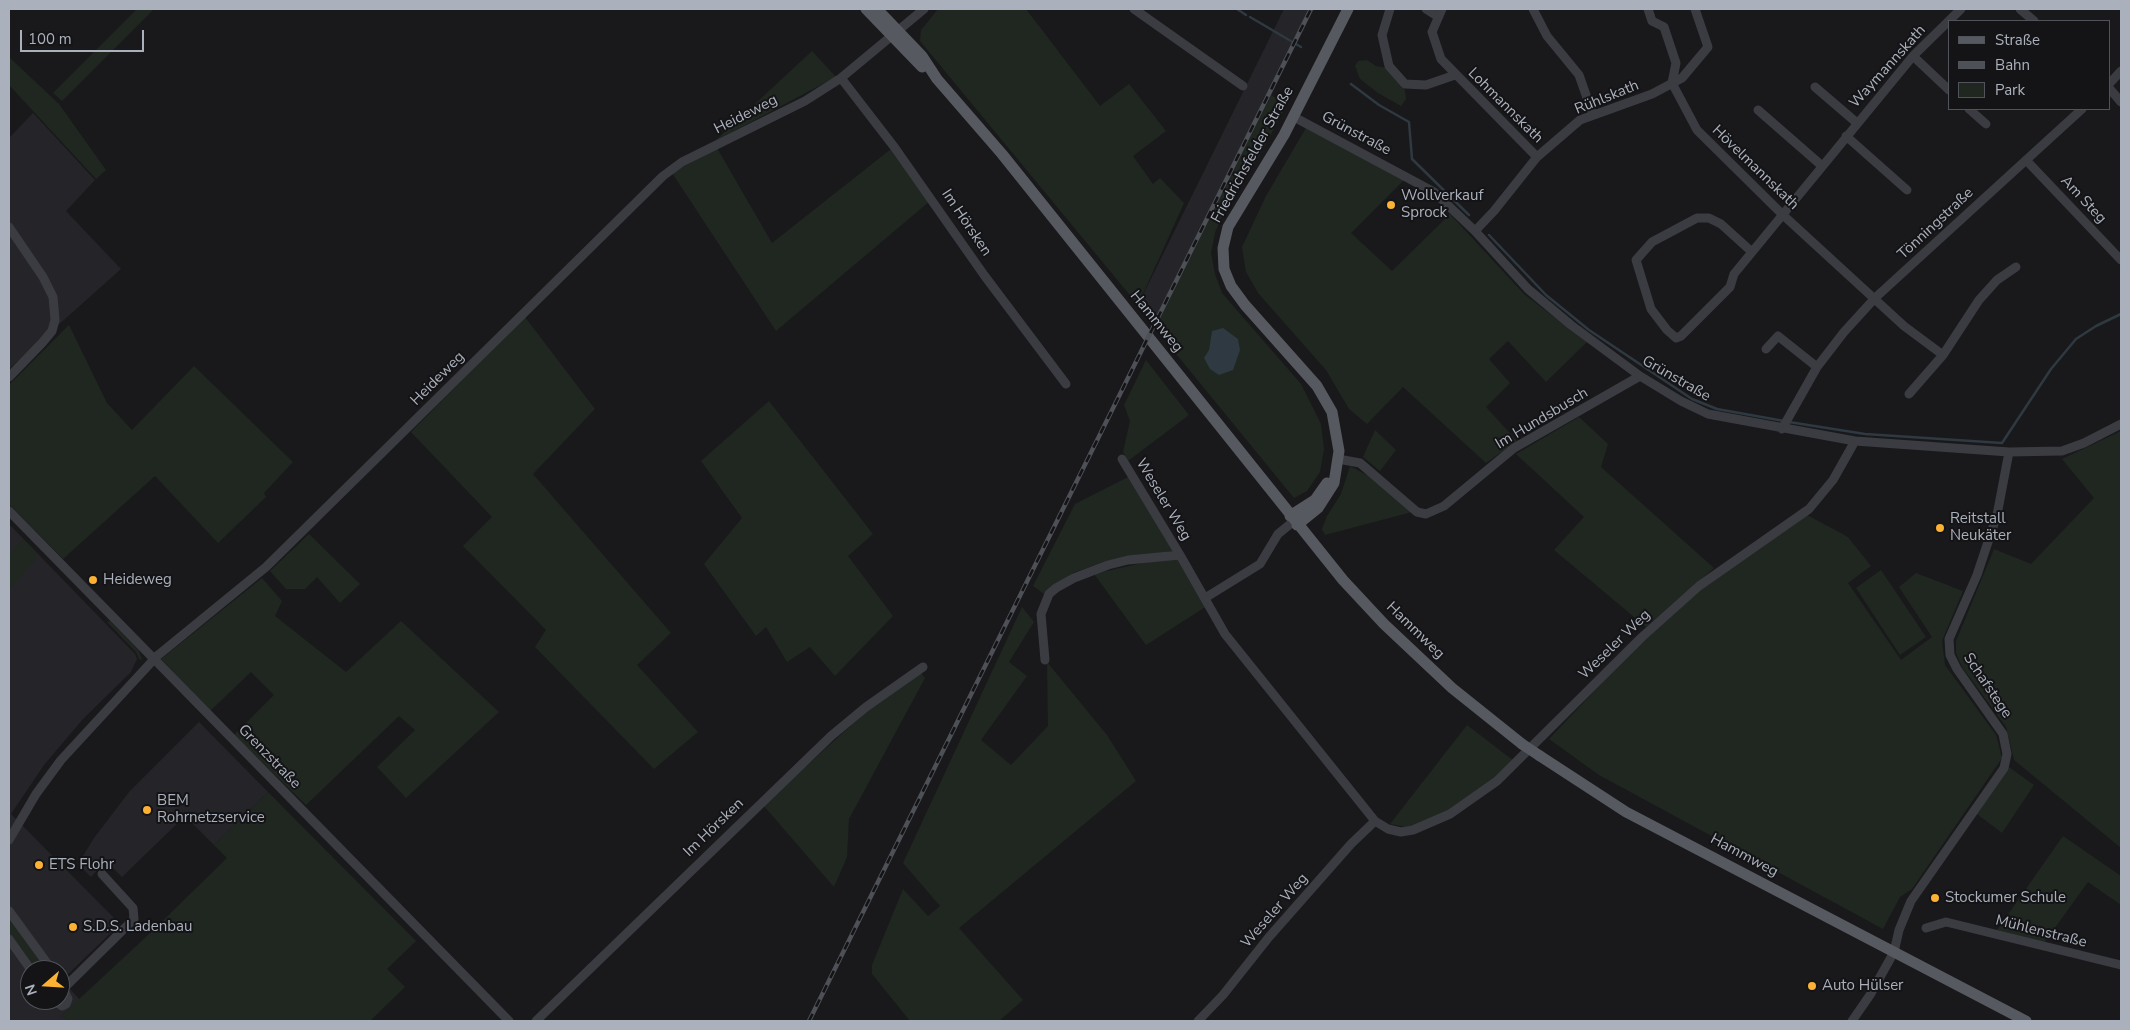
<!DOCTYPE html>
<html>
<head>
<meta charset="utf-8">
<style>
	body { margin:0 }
	#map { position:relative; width:2130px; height:1030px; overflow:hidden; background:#19191c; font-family:"Nunito Sans",sans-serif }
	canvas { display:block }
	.frame { position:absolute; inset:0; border:10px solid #abb1bc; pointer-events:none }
	.legend { position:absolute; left:1948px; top:20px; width:162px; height:90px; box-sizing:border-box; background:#141417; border:1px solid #505359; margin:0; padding:6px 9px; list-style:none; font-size:15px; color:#abb1bc }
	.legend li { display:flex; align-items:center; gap:10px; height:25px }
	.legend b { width:25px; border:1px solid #505359 }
	.north { position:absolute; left:20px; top:960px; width:50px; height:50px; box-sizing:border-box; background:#141417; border:1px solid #505359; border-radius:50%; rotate:251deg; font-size:14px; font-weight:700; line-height:20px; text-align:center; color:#abb1bc }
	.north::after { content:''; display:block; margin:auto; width:18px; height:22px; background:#fab134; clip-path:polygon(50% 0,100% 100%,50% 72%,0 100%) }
	.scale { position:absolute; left:20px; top:30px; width:124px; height:22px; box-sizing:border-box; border:2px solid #abb1bc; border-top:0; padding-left:6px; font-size:15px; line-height:18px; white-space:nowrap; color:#abb1bc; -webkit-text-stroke:4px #141417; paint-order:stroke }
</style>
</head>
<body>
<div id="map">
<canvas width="2130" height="1030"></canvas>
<div class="frame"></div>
<ul class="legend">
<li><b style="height:6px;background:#565960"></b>Straße</li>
<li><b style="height:6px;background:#4d5056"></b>Bahn</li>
<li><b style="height:14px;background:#1f2720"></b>Park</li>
</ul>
<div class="north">N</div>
<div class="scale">100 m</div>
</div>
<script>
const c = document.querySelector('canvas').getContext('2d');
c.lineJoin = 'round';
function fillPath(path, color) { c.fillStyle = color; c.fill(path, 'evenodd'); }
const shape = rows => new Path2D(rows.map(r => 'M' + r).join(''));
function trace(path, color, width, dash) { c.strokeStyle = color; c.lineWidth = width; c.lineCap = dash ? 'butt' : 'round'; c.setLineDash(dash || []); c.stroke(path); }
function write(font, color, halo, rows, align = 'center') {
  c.font = font + ' "Nunito Sans",sans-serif'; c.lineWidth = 4; c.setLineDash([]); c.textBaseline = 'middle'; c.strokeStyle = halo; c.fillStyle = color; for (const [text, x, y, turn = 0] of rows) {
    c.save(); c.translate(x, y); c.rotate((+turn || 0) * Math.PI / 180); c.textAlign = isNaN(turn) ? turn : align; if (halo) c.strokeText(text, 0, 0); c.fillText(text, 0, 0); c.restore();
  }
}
const built = shape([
	[1284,9,1314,9,1155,328,1138,305],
	[33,113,95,180,66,211,121,269,9,369,9,138],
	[9,524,135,654,137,659,131,672,83,719,44,765,11,814,120,924,62,980,80,1000,61,1016,71,1021,9,1021],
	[30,970,60,970,60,1000,30,1000],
	[199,722,268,792,214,845,185,816,122,877,106,861,91,877,78,864,94,838,129,792]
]);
const green = shape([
	[137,9,154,9,62,101,53,93],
	[938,9,1026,9,1100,106,1129,84,1166,131,1133,156,1153,184,1160,178,1184,203,1138,305,920,41,921,30],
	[812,51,836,77,715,141],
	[9,57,59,104,106,170,96,179,9,85],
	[1367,60,1376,66,1387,68,1404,85,1406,99,1401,106,1378,93,1360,79,1355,66,1358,61],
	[1271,95,1287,104,1261,153,1222,215,1215,233,1211,253,1215,274,1222,293,1301,384,1321,424,1324,449,1320,472,1307,491,1294,498,1168,344,1173,340,1167,333,1162,336,1155,328],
	[1306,128,1404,180,1351,233,1392,271,1450,214,1524,294,1587,342,1546,382,1508,341,1489,359,1510,383,1486,407,1517,441,1486,463,1403,387,1367,424,1349,409,1326,370,1258,293,1246,272,1242,247,1266,196],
	[717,148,772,243,891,149,930,201,776,331,672,173],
	[525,317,595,409,533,474,671,633,637,665,698,732,654,769,535,647,546,630,463,546,492,517,411,432],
	[69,325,107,403,132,430,194,366,293,462,264,493,266,497,218,543,155,476,63,559,9,504,9,385],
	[1146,360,1189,415,1128,461,1123,452,1130,421,1124,405],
	[769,401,873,534,848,556,893,616,835,676,810,647,787,662,766,627,756,636,704,564,742,518,701,461],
	[1579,417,1608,444,1601,467,1714,568,1646,627,1554,550,1584,517,1516,454],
	[1375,430,1396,450,1380,471,1363,457],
	[2121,431,2121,848,2014,760,2006,727,1962,667,1956,653,1956,641,1994,549,2031,564,2094,498,2062,459],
	[1350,466,1374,479,1412,512,1325,535,1322,529,1327,516,1341,494],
	[1128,477,1173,551,1106,561,1073,573,1044,594,1033,586,1075,504],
	[1807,515,1848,537,1871,566,1848,583,1901,660,1932,637,1899,587,1916,573,1963,591,1942,641,1945,665,1996,735,2002,758,1912,889,1900,897,1883,929,1599,775,1549,739,1642,641,1701,589],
	[309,534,360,584,340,603,317,577,305,589,286,589,270,571],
	[23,539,37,553,35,556,37,558,9,590,9,554],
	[1178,559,1207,606,1146,645,1094,574,1151,561],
	[1881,570,1926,637,1900,655,1856,588],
	[262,578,282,601,275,616,346,672,401,621,499,712,406,798,377,767,415,730,399,716,306,805,234,735,274,695,251,672,210,711,161,659],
	[1022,607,1034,622,1009,662,1027,676,981,740,1011,765,1048,726,1047,662,1107,735,1136,781,959,928,1023,1000,999,1021,910,1021,872,974,872,965,903,889,928,916,940,906,903,863],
	[110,621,139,651,142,660,139,659,136,652,107,622],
	[921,673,925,678,849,819,847,857,834,887,763,805,866,712],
	[1467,725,1514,761,1496,778,1449,811,1412,828,1390,824],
	[2009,767,2034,785,2002,833,1977,814],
	[268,792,416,941,387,969,405,987,370,1021,71,1021,61,1016,148,935,227,858,214,845],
	[2063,836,2121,876,2121,905,2088,882,2044,943,1997,930],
	[9,916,49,970,34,970,9,936]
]);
const water = shape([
	[1223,328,1238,339,1240,350,1233,370,1219,375,1210,369,1204,358,1209,350,1212,331]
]);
const stream = shape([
	[1237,9,1246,15],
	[1250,17,1301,47],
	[1351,84,1379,105,1409,122,1412,159,1469,215],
	[1489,235,1546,295,1589,330,1692,399,1717,409,1784,421],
	[1789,422,1865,434,2002,443,2051,369,2076,339,2096,326,2121,314]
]);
const minor = shape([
	[1134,9,1243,86],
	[1390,9,1382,35,1389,66,1405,84,1426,85,1455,75],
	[1426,9,1437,16],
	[1442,9,1432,32,1441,59,1537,157],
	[1533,9,1547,36,1579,75,1593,115],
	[1648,9,1652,21,1664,27,1676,63,1672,83,1697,130,1783,215,1904,326,1943,355],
	[2020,9,2034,21],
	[1913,56,1949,90],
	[841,78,895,148,984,275,1066,384],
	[2109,84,2121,71],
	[1815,87,1857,123],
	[2109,88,2121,102],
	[1969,109,1986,124],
	[1758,110,1821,165],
	[1294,117,1434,192,1475,231,1528,289,1571,325,1640,376,1681,401,1708,414,1855,441,2009,452,2062,451,2084,443,2121,424],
	[1846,136,1907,190],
	[2026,160,2121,260],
	[9,227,43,277,53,297,55,320,52,331,42,343,9,377],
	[1475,231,1494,211,1537,157,1580,120,1652,94,1682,78,1708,47,1695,9],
	[1752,252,1721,224,1709,218,1697,218,1652,242,1636,260,1651,309,1667,330,1676,338,1681,336,1730,287,1734,274,1913,56,1961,9],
	[1766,349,1778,336,1817,367],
	[1909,394,1943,355,1979,300,1997,280,2016,267],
	[1782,429,1817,367,1844,332,1875,298,2082,109],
	[1122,459,1180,555,1225,634,1375,821,1351,844,1269,937,1223,995,1198,1021],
	[1338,459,1360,463,1417,512,1426,514,1444,506,1514,448,1640,376],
	[9,511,509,1021],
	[1205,598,1260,564,1278,534,1294,521],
	[1045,660,1041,614,1049,594,1056,588,1074,578,1108,565,1128,560,1180,555],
	[1375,821,1388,829,1401,832,1413,830,1450,814,1497,781,1642,637,1699,586,1809,509,1833,480,1855,441],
	[9,840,36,794,61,760,157,656,266,567,663,176,682,162,805,101,841,78,924,9],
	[9,911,52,970],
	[1926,928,1946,922,2121,965],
	[9,939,31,970],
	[64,988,134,919,133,908,102,874],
	[54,1000,62,1006,66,1004,68,999,60,982],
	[536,1021,831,736,866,707,923,667],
	[1852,1021,1870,995,1894,952,1899,930,1911,901,2004,768,2007,754,2003,734,1957,669,1950,655,1949,639,1977,575,1997,515,2009,452]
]);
const major = shape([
	[866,9,922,67],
	[877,9,922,56,937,79,1002,154,1343,580,1384,624,1452,688,1522,744],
	[1290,516,1315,500,1327,483],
	[1297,525,1318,508,1334,483,1339,451,1332,412,1317,386,1245,305,1231,286,1224,269,1223,248,1228,227,1284,135,1348,9],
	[1540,756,1626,812,2026,1021]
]);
const rail = shape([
	[809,1021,1311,9]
]);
const majorBridge = shape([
	[1522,744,1540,756]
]);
const markers = [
	[1391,205,5,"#fab134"],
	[1940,528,5,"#fab134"],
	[93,580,5,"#fab134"],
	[147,810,5,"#fab134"],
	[39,865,5,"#fab134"],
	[1935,898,5,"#fab134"],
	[73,927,5,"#fab134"],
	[1812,986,5,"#fab134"]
];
const streetNames = [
	["Waymannskath",1888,67,-48],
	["Rühlskath",1607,98,-22],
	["Lohmannskath",1505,106,45],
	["Heideweg",746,115,-27],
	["Grünstraße",1356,134,28],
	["Friedrichsfelder Straße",1253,155,-61],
	["Hövelmannskath",1755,168,44],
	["Am Steg",2083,200,47],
	["Im Hörsken",966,223,56],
	["Tönningstraße",1936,224,-43],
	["Hammweg",1156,322,51],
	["Heideweg",438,379,-45],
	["Grünstraße",1676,379,30],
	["Im Hundsbusch",1542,419,-31],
	["Weseler Weg",1163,500,59],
	["Hammweg",1415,631,44],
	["Weseler Weg",1615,645,-44],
	["Schafstege",1987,686,56],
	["Grenzstraße",269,757,46],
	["Im Hörsken",714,828,-44],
	["Hammweg",1744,856,28],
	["Weseler Weg",1275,911,-49],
	["Mühlenstraße",2041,932,14]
];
const poiNames = [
	["Wollverkauf",1401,196],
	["Sprock",1401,213],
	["Reitstall",1950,519],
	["Neukäter",1950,536],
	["Heideweg",103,580],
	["BEM",157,801],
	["Rohrnetzservice",157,818],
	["ETS Flohr",49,865],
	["Stockumer Schule",1945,898],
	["S.D.S. Ladenbau",83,927],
	["Auto Hülser",1822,986]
];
fillPath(built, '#252529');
fillPath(green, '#1f2720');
fillPath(water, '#2e3941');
trace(stream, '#2e3941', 2.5);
trace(minor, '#3a3c41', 9);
trace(major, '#565960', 11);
trace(rail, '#4d5056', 4.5);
trace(rail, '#141417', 2.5, [8]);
trace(majorBridge, '#565960', 11);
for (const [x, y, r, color] of markers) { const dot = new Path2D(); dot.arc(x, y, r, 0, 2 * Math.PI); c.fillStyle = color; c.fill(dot); trace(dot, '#141417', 2); }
write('15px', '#abb1bc', '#141417', streetNames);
write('15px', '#abb1bc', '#141417', poiNames, 'left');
</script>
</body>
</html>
